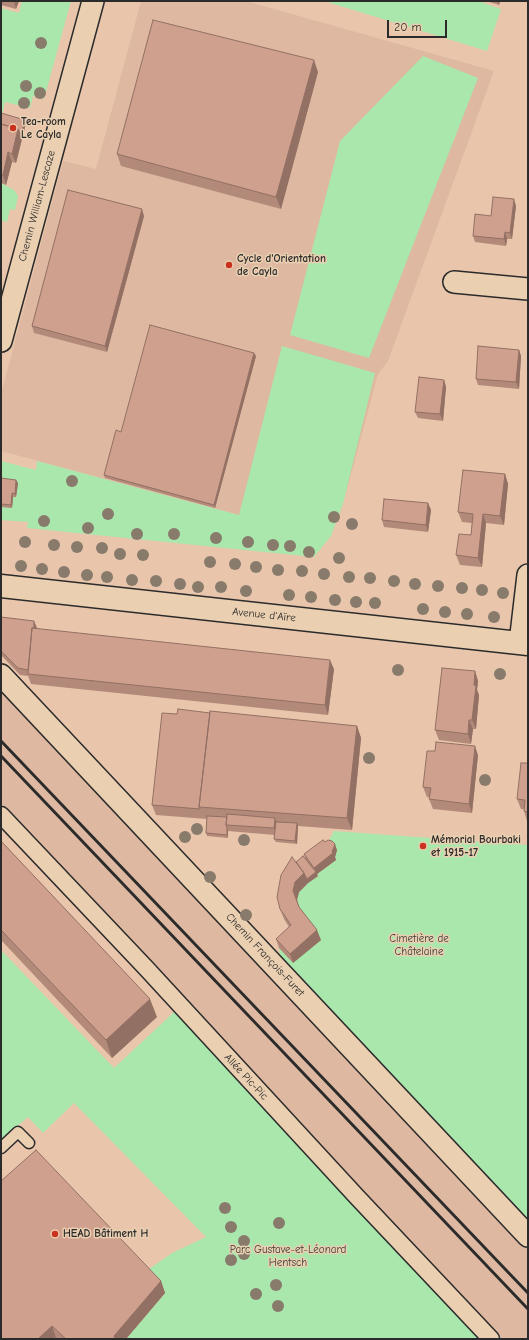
<!DOCTYPE html>
<html>
<head>
<meta charset="utf-8">
<style>
	body { margin:0 }
	#map { position:relative; width:529px; height:1340px; overflow:hidden; background:#e9c6ab; font-family:"Comic Neue",sans-serif }
	canvas { display:block }
	.frame { position:absolute; inset:0; border:2px solid #2b2b2b; pointer-events:none }
	.scale { position:absolute; left:387px; top:20px; width:60px; height:18px; box-sizing:border-box; border:2px solid #2b2b2b; border-top:0; padding-left:5px; font-size:12px; line-height:14px; white-space:nowrap; color:#2b2b2b; -webkit-text-stroke:3px #eacfb1; paint-order:stroke }
</style>
</head>
<body>
<div id="map">
<canvas width="529" height="1340"></canvas>
<div class="frame"></div>
<div class="scale">20 m</div>
</div>
<script>
const c = document.querySelector('canvas').getContext('2d');
c.lineJoin = 'round';
function fillPath(path, color) { c.fillStyle = color; c.fill(path, 'evenodd'); }
const shape = rows => new Path2D(rows.map(r => 'M' + r).join(''));
function trace(path, color, width, dash) { c.strokeStyle = color; c.lineWidth = width; c.lineCap = dash ? 'butt' : 'round'; c.setLineDash(dash || []); c.stroke(path); }
function write(font, color, halo, rows, align = 'center') {
  c.font = font + ' "Comic Neue",sans-serif'; c.lineWidth = 3; c.setLineDash([]); c.textBaseline = 'middle'; c.strokeStyle = halo; c.fillStyle = color; for (const [text, x, y, turn = 0] of rows) {
    c.save(); c.translate(x, y); c.rotate((+turn || 0) * Math.PI / 180); c.textAlign = isNaN(turn) ? turn : align; if (halo) c.strokeText(text, 0, 0); c.fillText(text, 0, 0); c.restore();
  }
}
const built = shape([
	[141,1,246,1,494,71,388,361,378,374,343,504,239,515,1,451,1,394,63,161,96,169],
	[1,689,528,1248,528,1339,502,1339,1,804]
]);
const green = shape([
	[22,1,71,1,44,99,33,96,30,108,5,102,1,120,1,8,19,13],
	[324,1,478,1,501,9,487,51],
	[423,56,478,78,369,358,290,335,340,141],
	[1,183,14,190,18,196,15,210,10,209,7,222,1,220],
	[282,346,375,373,343,504,331,536,314,557,27,528,28,522,1,520,1,461,36,470,37,461,239,515],
	[334,831,528,845,528,1219,280,956,279,949,294,935,284,919,280,906,326,846],
	[1,950,114,1068,174,1012,479,1339,126,1339,165,1293,145,1272,172,1253,206,1237,74,1103,43,1133,28,1117,1,1140]
]);
const service = shape([
	[1,1148,18,1132,29,1143]
]);
const pedestrian = shape([
	[1,815,146,968,357,1197,491,1339]
]);
const minor = shape([
	[454,282,528,289],
	[1,341,93,1],
	[520,643,528,575],
	[1,675,528,1236]
]);
const secondary = shape([
	[1,586,528,644]
]);
const rail = shape([
	[1,741,528,1293],
	[1,756,528,1309]
]);
const trees = [
	[41,43],
	[26,86],
	[40,93],
	[24,103],
	[72,481],
	[108,514],
	[334,517],
	[44,521],
	[352,524],
	[88,528],
	[137,534],
	[174,534],
	[216,538],
	[25,542],
	[248,542],
	[54,545],
	[273,545],
	[290,546],
	[77,547],
	[102,548],
	[309,552],
	[120,554],
	[143,555],
	[339,558],
	[210,562],
	[235,564],
	[21,566],
	[256,567],
	[42,569],
	[278,570],
	[302,571],
	[64,572],
	[324,574],
	[87,575],
	[107,577],
	[349,577],
	[370,578],
	[132,580],
	[156,581],
	[394,581],
	[180,584],
	[415,584],
	[438,586],
	[198,587],
	[221,587],
	[462,588],
	[482,590],
	[246,591],
	[503,593],
	[289,595],
	[311,597],
	[335,600],
	[356,602],
	[375,603],
	[423,609],
	[445,612],
	[467,614],
	[494,617],
	[398,670],
	[500,674],
	[369,758],
	[485,780],
	[197,829],
	[185,837],
	[244,840],
	[210,877],
	[246,915],
	[225,1208],
	[279,1223],
	[231,1227],
	[244,1241],
	[244,1254],
	[231,1260],
	[276,1285],
	[256,1294],
	[278,1306]
];
const wall = shape([
	[1,1,19,1,16,9,1,5],
	[486,1,500,1,499,5],
	[318,72,281,209,121,166,117,154],
	[1,113,26,123,16,163,12,162,6,185,1,183],
	[516,206,512,239,507,239,506,246,475,242,473,236,491,216],
	[144,216,107,352,34,333,32,326],
	[519,350,521,356,519,389,478,385,476,379],
	[256,356,215,508,105,478,104,475,121,432],
	[444,380,446,387,443,421,418,418,415,412],
	[505,474,508,484,504,525,486,523,482,567,460,565,456,555,471,535,472,523,462,522,458,512],
	[1,478,18,483,16,497,13,497,12,508,1,507],
	[428,503,431,510,428,532,384,527,382,520],
	[1,617,34,621,37,629,334,669,328,715,31,684,28,676,20,675,1,655],
	[475,671,478,681,477,690,479,695,476,729,473,729,471,744,439,740,435,730],
	[210,713,357,726,361,738,352,830,298,826,297,844,276,842,274,839,275,835,228,831,228,838,207,836,206,833,207,819,156,815,152,805,177,714],
	[478,755,472,813,433,809,429,799,430,797,427,797,423,787],
	[528,763,528,821,527,821,524,811,524,809,521,809,517,799],
	[1,841,157,1017,112,1058,1,940],
	[325,842,337,850,335,857,336,860,317,874,318,876,308,883,299,892,297,900,299,908,321,940,293,963,279,948,276,939,289,927,284,919,280,909,296,862,305,858,304,854],
	[161,1281,165,1293,126,1339,57,1339,56,1338,55,1339,1,1339]
]);
const shadedWall = shape([
	[14,1,19,1,16,9],
	[497,1,500,1,499,5],
	[314,60,318,72,281,209,276,197],
	[25,120,26,123,16,163,12,154,18,129],
	[8,152,12,162,6,185,3,175],
	[514,199,516,206,512,239,510,233],
	[142,209,144,216,107,352,105,346],
	[505,232,507,239,506,246,504,239],
	[519,350,521,356,519,389,516,382],
	[254,353,256,356,215,508,214,505],
	[444,380,446,387,443,421,440,414],
	[505,474,508,484,504,525,500,516],
	[16,480,18,483,16,497,15,494],
	[12,493,13,497,12,508,11,505],
	[428,503,431,510,428,532,426,525],
	[483,514,486,523,482,567,478,558],
	[34,621,37,628,32,675,31,675],
	[330,660,334,669,328,715,325,705],
	[475,671,478,681,477,690,479,695,476,729,472,720,474,685],
	[469,720,473,729,471,744,468,734],
	[357,726,361,738,352,830,347,818],
	[475,746,478,755,472,813,469,804],
	[275,818,277,825,276,835,274,828],
	[297,823,298,826,297,844,295,841],
	[227,828,228,831,228,838,227,835],
	[335,844,337,850,335,857,336,860,317,874,318,876,308,883,299,892,297,900,302,917,293,891,295,882,304,873,316,873,314,868,332,852],
	[317,930,321,940,293,963,290,954],
	[150,999,157,1017,112,1058,106,1040],
	[161,1281,165,1293,126,1339,115,1339,114,1336],
	[52,1326,56,1338,55,1339,38,1339]
]);
const building = shape([
	[153,20,314,60,276,197,117,154,153,20],
	[1,113,25,120,21,135,18,129,1,124,1,113],
	[1,124,18,129,12,154,8,152,3,175,1,175,1,124],
	[68,190,142,209,105,346,32,326,68,190],
	[493,197,514,199,510,233,505,232,504,239,473,236,475,214,491,216,493,197],
	[150,325,254,353,214,505,104,475,116,430,121,432,150,325],
	[478,346,519,350,516,382,476,379,478,346],
	[419,377,444,380,440,414,415,412,419,377],
	[463,470,505,474,500,516,483,514,478,558,456,555,459,534,471,535,473,514,458,512,463,470],
	[1,478,16,480,15,494,12,493,11,505,1,504,1,478],
	[384,499,428,503,426,525,382,520,384,499],
	[1,617,34,621,34,628,32,628,28,670,18,668,1,651,1,617],
	[32,628,330,660,325,705,28,674,32,628],
	[442,668,475,671,474,685,476,686,472,720,469,720,468,734,435,730,442,668],
	[178,709,210,713,199,807,200,809,152,805,162,713,177,714,178,709],
	[210,711,357,726,347,818,199,807,210,711],
	[436,742,475,746,469,804,429,799,431,788,423,787,427,751,435,751,436,742],
	[521,763,528,763,528,812,524,811,525,800,517,799,521,763],
	[227,814,275,818,274,828,226,825,227,814],
	[207,816,227,817,226,825,227,828,227,835,206,833,207,816],
	[276,822,297,823,295,841,274,839,276,822],
	[323,840,325,842,328,840,332,841,335,844,332,852,333,853,314,868,304,854,323,840],
	[1,841,150,999,106,1040,1,930,1,841],
	[303,856,316,872,307,879,304,873,296,862,303,856],
	[292,857,304,873,295,882,293,891,299,907,317,930,290,954,276,939,291,925,280,909,277,897,281,875,292,857],
	[36,1150,161,1281,114,1336,115,1339,66,1339,52,1326,38,1339,1,1339,1,1181,36,1150]
]);
const markers = [
	[13,128,4,"#c8321e"],
	[229,265,4,"#c8321e"],
	[423,846,4,"#c8321e"],
	[55,1234,4,"#c8321e"]
];
const poiNames = [
	["Tea-room",21,122],
	["Le Cayla",21,135],
	["Cycle d'Orientation",237,259],
	["de Cayla",237,272],
	["Mémorial Bourbaki",431,840],
	["et 1915-17",431,853],
	["HEAD Bâtiment H",63,1234]
];
const streetNames = [
	["Chemin William-Lescaze",37,206,-75],
	["Avenue d'Aïre",264,615,6],
	["Chemin François-Furet",265,955,47],
	["Allée Pic-Pic",246,1077,47]
];
const parkNames = [
	["Cimetière de",419,939],
	["Châtelaine",419,952],
	["Parc Gustave-et-Léonard",288,1250],
	["Hentsch",288,1263]
];
fillPath(built, '#deb8a0');
fillPath(green, '#aae7ad');
trace(service, '#2b2b2b', 13);
trace(pedestrian, '#2b2b2b', 19);
trace(minor, '#2b2b2b', 24);
trace(secondary, '#2b2b2b', 25);
trace(service, '#eacfb1', 10);
trace(pedestrian, '#eacfb1', 16);
trace(minor, '#eacfb1', 21);
trace(secondary, '#eacfb1', 22);
trace(rail, '#2b2b2b', 3);
c.fillStyle = '#887b6c';
for (const [x, y] of trees) { c.beginPath(); c.arc(x, y, 6, 0, 2 * Math.PI); c.fill(); }
fillPath(wall, '#b38a7a');
fillPath(shadedWall, '#927063');
fillPath(building, '#d0a08e');
trace(building, '#927063', 1);
for (const [x, y, r, color] of markers) { const dot = new Path2D(); dot.arc(x, y, r, 0, 2 * Math.PI); c.fillStyle = color; c.fill(dot); trace(dot, '#eacfb1', 1.5); }
write('bold 11px', '#2b2b2b', '#eacfb1', poiNames, 'left');
write('11px', '#2b2b2b', '#eacfb1', streetNames);
write('11px', '#383e38', '#eacfb1', parkNames);
</script>
</body>
</html>
